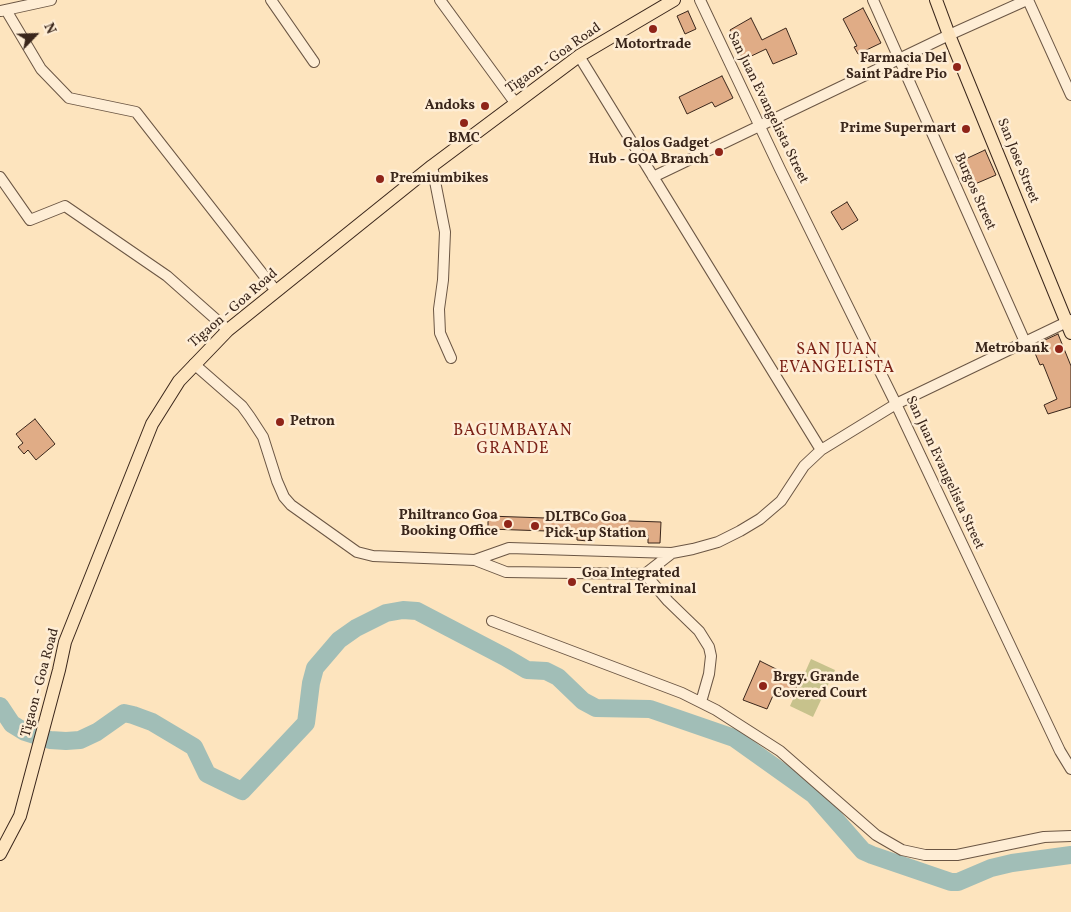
<!DOCTYPE html>
<html>
<head>
<meta charset="utf-8">
<style>
	body { margin:0 }
	#map { position:relative; width:1071px; height:912px; overflow:hidden; background:#fde4be; font-family:Vollkorn,serif }
	canvas { display:block }
	.north { position:absolute; left:10px; top:10px; width:50px; height:50px; -webkit-text-stroke:4px #feedd5; paint-order:stroke; rotate:66deg; font-size:14px; font-weight:700; line-height:20px; text-align:center; color:#3a261b }
	.north::after { content:''; display:block; margin:auto; width:18px; height:22px; background:#3a261b; clip-path:polygon(50% 0,100% 100%,50% 72%,0 100%) }
</style>
</head>
<body>
<div id="map">
<canvas width="1071" height="912"></canvas>
<div class="north">N</div>
</div>
<script>
const c = document.querySelector('canvas').getContext('2d');
c.lineJoin = 'round';
function fillPath(path, color) { c.fillStyle = color; c.fill(path, 'evenodd'); }
const shape = rows => new Path2D(rows.map(r => 'M' + r).join(''));
function trace(path, color, width, dash) { c.strokeStyle = color; c.lineWidth = width; c.lineCap = dash ? 'butt' : 'round'; c.setLineDash(dash || []); c.stroke(path); }
function write(font, color, halo, rows, align = 'center') {
  c.font = font + ' Vollkorn,serif'; c.lineWidth = 5; c.setLineDash([]); c.textBaseline = 'middle'; c.strokeStyle = halo; c.fillStyle = color; for (const [text, x, y, turn = 0] of rows) {
    c.save(); c.translate(x, y); c.rotate((+turn || 0) * Math.PI / 180); c.textAlign = isNaN(turn) ? turn : align; if (halo) c.strokeText(text, 0, 0); c.fillText(text, 0, 0); c.restore();
  }
}
const green = shape([
	[811,659,835,670,813,717,790,706]
]);
const river = shape([
	[0,706,12,724,25,732,50,740,66,741,80,740,97,732,124,713,133,715,152,722,194,747,207,774,242,791,306,723,311,683,315,668,339,640,356,628,386,613,403,610,417,611,505,657,527,670,546,671,558,677,583,701,596,708,650,709,734,738,814,795,863,851,872,855,951,882,958,882,991,868,1012,863,1071,855]
]);
const building = shape([
	[863,8,881,43,858,54,854,47,857,46,843,19,863,8],
	[688,11,696,29,685,34,677,16,688,11],
	[751,18,762,40,786,28,797,54,773,64,766,49,743,60,730,30,751,18],
	[722,76,733,98,715,107,712,102,687,114,679,97,722,76],
	[985,150,996,175,968,187,957,163,985,150],
	[847,202,858,220,842,230,831,212,847,202],
	[1058,334,1071,366,1071,407,1048,414,1044,405,1057,399,1043,364,1040,365,1032,346,1058,334],
	[35,419,55,444,36,460,28,450,24,454,18,447,23,443,16,434,35,419],
	[488,516,661,522,660,543,648,543,648,535,588,533,588,541,577,540,577,532,488,529,488,516],
	[760,661,782,672,779,679,797,686,792,698,775,691,767,709,743,700,760,661]
]);
const minor = shape([
	[271,0,314,62],
	[440,0,516,104],
	[700,0,780,169,896,404,1060,751,1071,769],
	[873,0,1025,342],
	[1028,0,1071,95],
	[6,10,41,69,69,98,136,112,276,291],
	[1,11,51,0],
	[579,56,821,450],
	[432,166,445,232,443,280,439,309,440,333,451,358],
	[0,177,30,220,65,206,167,276,228,330],
	[653,177,949,35,1027,0],
	[194,364,242,406,250,417,263,437,277,481,284,497,291,505,357,552,373,556,475,560,509,548,672,553,693,549,718,542,740,531,760,519,781,501,804,466,821,450,896,404,1071,320],
	[475,560,506,572,645,574,672,553],
	[645,574,668,601,699,631,709,647,711,656,709,674,701,702],
	[492,621,682,693,716,710,780,751,876,835,902,850,925,855,957,855,1044,837,1071,836]
]);
const major = shape([
	[936,0,949,35,1071,333],
	[0,854,20,816,59,670,65,642,152,424,179,381,228,330,432,166,579,56,674,0]
]);
const markers = [
	[653,29,5,"#8f2418"],
	[957,67,5,"#8f2418"],
	[485,106,5,"#8f2418"],
	[464,123,5,"#8f2418"],
	[966,129,5,"#8f2418"],
	[719,152,5,"#8f2418"],
	[380,179,5,"#8f2418"],
	[1059,349,5,"#8f2418"],
	[280,422,5,"#8f2418"],
	[508,524,5,"#8f2418"],
	[535,526,5,"#8f2418"],
	[572,582,5,"#8f2418"],
	[763,686,5,"#8f2418"]
];
const poiNames = [
	["Motortrade",653,45,"center"],
	["Farmacia Del",947,59],
	["Saint Padre Pio",947,75],
	["Andoks",475,106],
	["Prime Supermart",956,129],
	["BMC",464,139,"center"],
	["Galos Gadget",709,144],
	["Hub - GOA Branch",709,160],
	["Premiumbikes",390,179,"left"],
	["Metrobank",1049,349],
	["Petron",290,422,"left"],
	["Philtranco Goa",498,516],
	["Booking Office",498,532],
	["DLTBCo Goa",545,518,"left"],
	["Pick-up Station",545,534,"left"],
	["Goa Integrated",582,574,"left"],
	["Central Terminal",582,590,"left"],
	["Brgy. Grande",773,678,"left"],
	["Covered Court",773,694,"left"]
];
const streetNames = [
	["Tigaon - Goa Road",554,59,-35],
	["San Juan Evangelista Street",767,108,64],
	["San Jose Street",1017,161,68],
	["Burgos Street",974,192,66],
	["Tigaon - Goa Road",234,309,-41],
	["San Juan Evangelista Street",944,473,65],
	["Tigaon - Goa Road",41,683,-75]
];
const quarterNames = [
	["SAN JUAN",837,351],
	["EVANGELISTA",837,369],
	["BAGUMBAYAN",513,432],
	["GRANDE",513,450]
];
fillPath(green, '#c7c28c');
trace(river, '#a1beb7', 18);
fillPath(building, '#e0ac86');
trace(building, '#3a261b', 1);
trace(minor, '#6b5644', 12);
trace(major, '#3a261b', 14);
trace(minor, '#feedd5', 10);
trace(major, '#fde4be', 12);
for (const [x, y, r, color] of markers) { const dot = new Path2D(); dot.arc(x, y, r, 0, 2 * Math.PI); c.fillStyle = color; c.fill(dot); trace(dot, '#feedd5', 2); }
write('bold 14px', '#3a261b', '#feedd5', poiNames, 'right');
write('14px', '#3a261b', '#feedd5', streetNames);
c.letterSpacing = '1px';
write('16px', '#7a1f14', '#feedd5', quarterNames);
c.letterSpacing = '0px';
</script>
</body>
</html>
